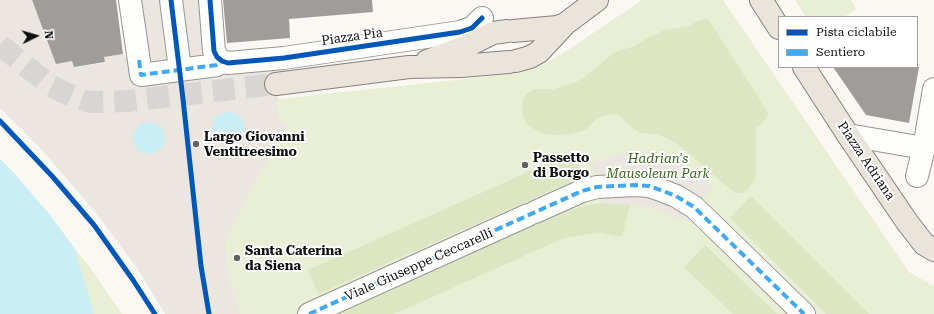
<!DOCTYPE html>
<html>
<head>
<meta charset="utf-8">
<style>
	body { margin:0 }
	#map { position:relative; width:934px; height:314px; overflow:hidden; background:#fbf8f4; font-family:"Roboto Serif",serif }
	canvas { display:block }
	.legend { position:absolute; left:778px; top:16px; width:140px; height:52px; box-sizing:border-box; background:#fff; border:1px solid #9f9f9f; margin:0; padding:5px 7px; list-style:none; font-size:12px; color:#0f0f0f }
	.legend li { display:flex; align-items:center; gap:8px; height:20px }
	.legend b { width:20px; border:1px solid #9f9f9f }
	.north { position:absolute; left:16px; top:16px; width:40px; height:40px; -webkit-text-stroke:3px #fff; paint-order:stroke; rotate:85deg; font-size:11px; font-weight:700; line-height:16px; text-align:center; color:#0f0f0f }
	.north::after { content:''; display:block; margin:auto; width:14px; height:18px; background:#0f0f0f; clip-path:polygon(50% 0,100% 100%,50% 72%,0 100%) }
</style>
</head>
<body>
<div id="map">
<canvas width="934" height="314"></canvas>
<ul class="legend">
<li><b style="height:5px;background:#0057b8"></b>Pista ciclabile</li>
<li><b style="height:5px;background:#3fa9f5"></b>Sentiero</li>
</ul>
<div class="north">N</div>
</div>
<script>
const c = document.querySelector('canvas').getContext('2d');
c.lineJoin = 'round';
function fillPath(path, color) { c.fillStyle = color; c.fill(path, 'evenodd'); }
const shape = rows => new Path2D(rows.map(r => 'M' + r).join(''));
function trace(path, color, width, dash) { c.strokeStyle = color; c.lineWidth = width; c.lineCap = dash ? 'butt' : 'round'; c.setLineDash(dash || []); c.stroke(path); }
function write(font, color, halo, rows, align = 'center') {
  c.font = font + ' "Roboto Serif",serif'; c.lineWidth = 4; c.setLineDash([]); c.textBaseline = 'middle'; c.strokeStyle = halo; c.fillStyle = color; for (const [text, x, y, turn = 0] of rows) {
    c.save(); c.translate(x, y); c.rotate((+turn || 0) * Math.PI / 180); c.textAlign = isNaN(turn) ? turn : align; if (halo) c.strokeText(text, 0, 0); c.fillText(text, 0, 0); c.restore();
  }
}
const green = shape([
	[642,0,723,0,909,272,934,286,934,314,240,314,228,272,224,242,248,196,289,123,281,122,278,99,520,73,544,64,562,54],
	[795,0,851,0,856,9,844,17,806,17],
	[0,159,14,173,50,215,75,249,89,266,122,314,61,314]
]);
const forest = shape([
	[705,19,708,19,769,114,761,124,756,127,756,176,750,187,746,191,741,193,735,193,680,146,667,138,658,135,638,132,618,115,609,114,598,118,585,130,571,134,555,135,545,134,536,130,527,124,523,117,522,105,524,97,530,91,536,89,554,89,573,83,582,79,615,52,635,46,647,38,665,30,689,26,698,21],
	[573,152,584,176,318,294,308,270],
	[751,196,869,314,826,314,730,218],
	[603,203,630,205,622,237,601,233,588,234,564,238,394,314,331,314,551,217,570,210,590,205],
	[705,245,777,314,733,314,684,267]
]);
const plaza = shape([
	[0,0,32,0,56,63,72,61,74,67,105,63,104,57,123,54,130,61,141,0,201,0,205,52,274,65,280,118,281,122,289,123,248,196,225,242,228,272,240,314,165,314,137,268,96,213,42,150,0,108],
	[647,152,677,157,703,177,713,188,679,221,661,210,644,206,603,203,597,187,592,163,625,153]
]);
const water = shape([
	'212 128a16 16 0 1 1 32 0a16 16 0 1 1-32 0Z',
	'133 138a16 16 0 1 1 32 0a16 16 0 1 1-32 0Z',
	[0,159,14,173,50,215,75,249,94,314,0,314]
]);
const building = shape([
	[32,0,116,0,123,54,104,57,105,62,74,67,72,61,56,64],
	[223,0,372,0,373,12,289,19,290,38,227,43],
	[833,67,919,67,909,123,866,115]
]);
const majorTunnel = shape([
	[0,45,51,86,74,97,85,101,94,102,128,101,276,84]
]);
const minor = shape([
	[130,0,141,75,217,65,222,61],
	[171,0,179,61],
	[210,0,214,51,217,57,222,61,228,63,284,58,460,32,472,28,482,18],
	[848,135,924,148],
	[917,176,924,148,934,89],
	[535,212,582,191,597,187,635,185,649,186,663,191,676,196,694,207,804,314],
	[309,314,528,215]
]);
const major = shape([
	[761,0,779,28],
	[513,31,557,27,565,24],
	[427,61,465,47,493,33,507,31],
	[516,61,530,57,539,52,565,24,597,0],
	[804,67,848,135,907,222,924,244,934,250],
	[276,84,409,67,461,66,509,62]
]);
const quiet = shape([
	[139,60,141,75,217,65,222,61],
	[309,314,582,191,597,187,635,185,649,186,663,191,676,196,694,207,804,314]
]);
const cycleway = shape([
	[171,0,183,99,201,266,209,314],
	[210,0,214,51,217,57,222,61,228,63,284,58,460,32,472,28,482,18],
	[0,121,52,176,94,225,133,280,155,314]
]);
const markers = [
	[196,144,4,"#62615f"],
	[525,165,4,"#62615f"],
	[237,258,4,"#62615f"]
];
const streetNames = [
	["Piazza Pia",352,37,-8],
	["Piazza Adriana",866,161,56],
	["Viale Giuseppe Ceccarelli",419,265,-24]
];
const poiNames = [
	["Largo Giovanni",204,137],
	["Ventitreesimo",204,152],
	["Passetto",533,158],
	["di Borgo",533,173],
	["Santa Caterina",245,251],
	["da Siena",245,266]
];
const parkNames = [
	["Hadrian's",658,159],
	["Mausoleum Park",658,174]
];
fillPath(green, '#e9efd5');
fillPath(forest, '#dce6c3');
fillPath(plaza, '#ebe6df');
fillPath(water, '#cbedf4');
fillPath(building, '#9f9c99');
trace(majorTunnel, '#d8d5d2', 22, [22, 11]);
trace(minor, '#959492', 24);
trace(major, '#83817f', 24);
trace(minor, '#fefefd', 22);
trace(major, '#ebe4da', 22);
trace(quiet, '#3fa9f5', 4, [8, 4]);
trace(cycleway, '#0057b8', 5);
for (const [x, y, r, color] of markers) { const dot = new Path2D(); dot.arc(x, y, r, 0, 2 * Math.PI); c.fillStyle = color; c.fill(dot); trace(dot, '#fff', 1.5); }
write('13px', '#0f0f0f', '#fff', streetNames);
write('bold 13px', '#0f0f0f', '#fff', poiNames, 'left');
write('italic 13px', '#3b6421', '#fff', parkNames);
</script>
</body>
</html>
